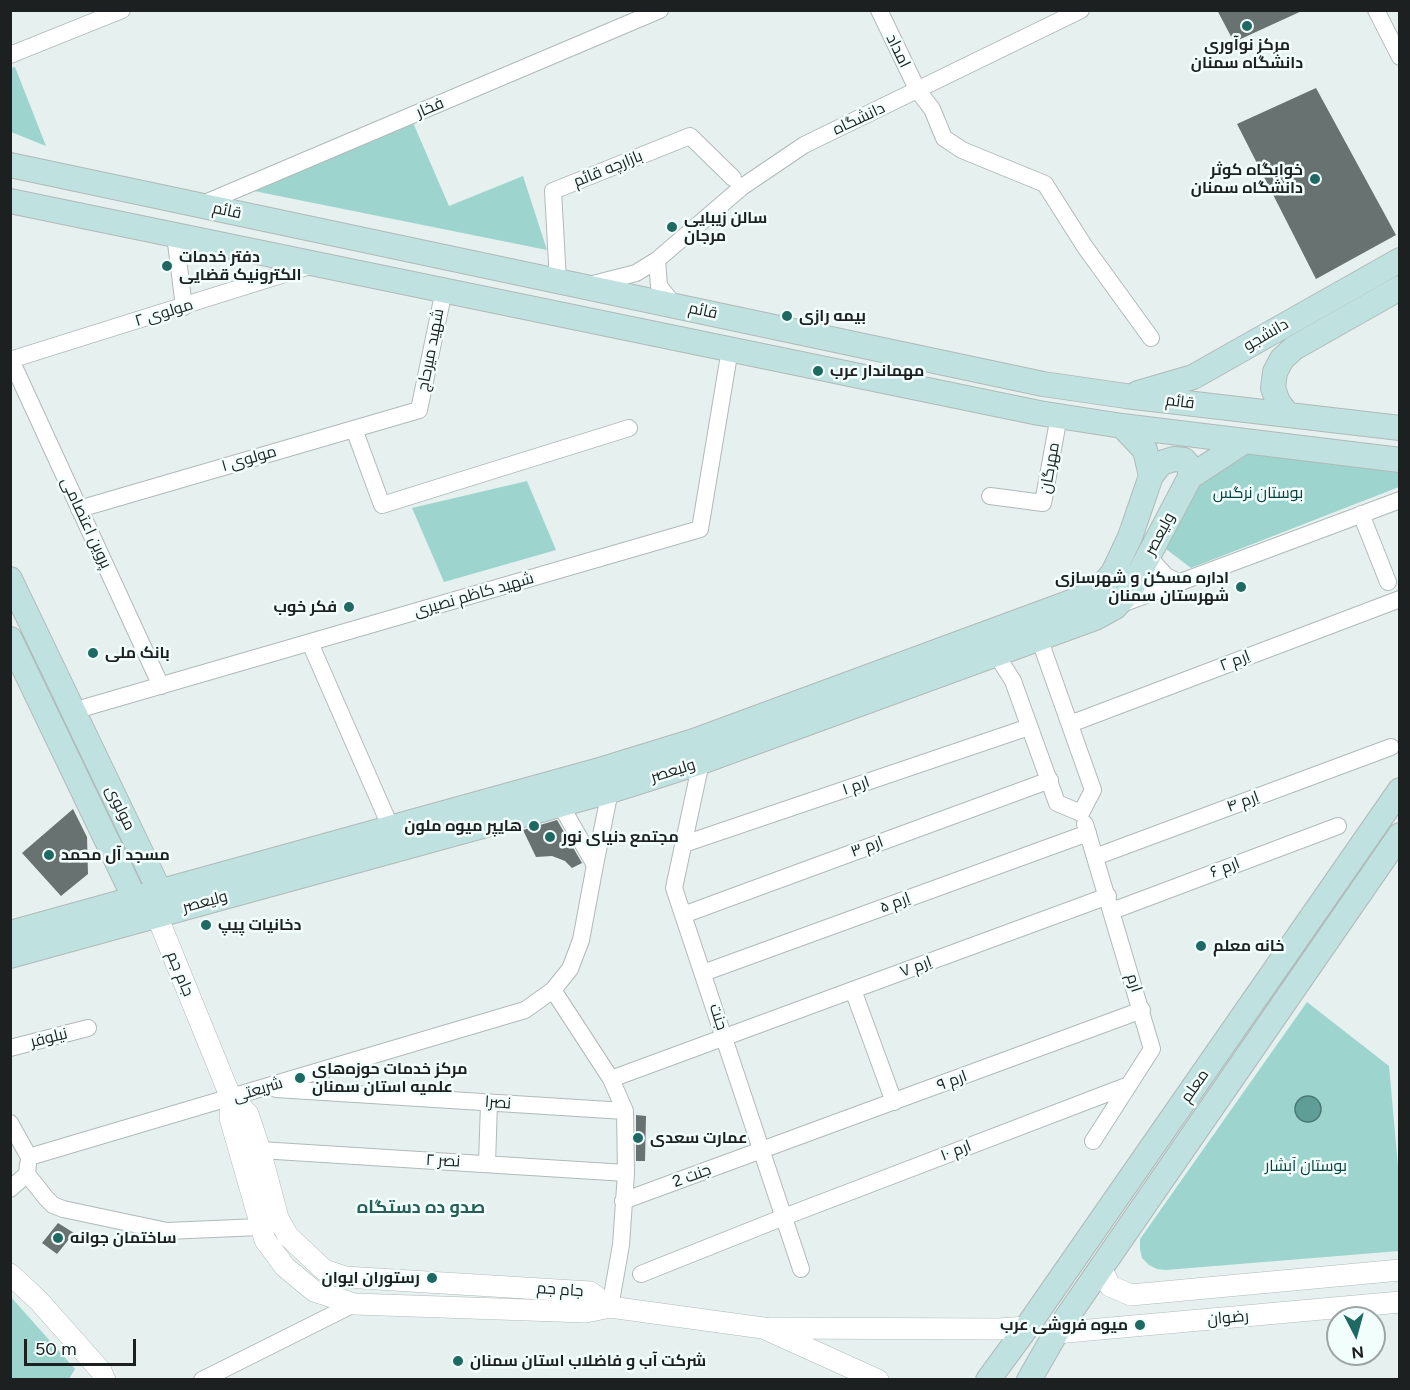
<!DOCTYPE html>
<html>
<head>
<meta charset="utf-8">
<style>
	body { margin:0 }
	#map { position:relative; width:1410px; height:1390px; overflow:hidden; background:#e5f0ef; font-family:Figtree,sans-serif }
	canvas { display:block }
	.frame { position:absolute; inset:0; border:12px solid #1c2020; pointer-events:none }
	.north { position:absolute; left:1326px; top:1306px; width:60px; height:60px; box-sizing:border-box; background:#f2fefc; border:2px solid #9ca5a4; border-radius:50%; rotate:174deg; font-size:16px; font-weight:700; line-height:24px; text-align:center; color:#1c2020 }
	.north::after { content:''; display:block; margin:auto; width:21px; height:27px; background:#1e6962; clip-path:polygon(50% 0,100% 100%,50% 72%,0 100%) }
	.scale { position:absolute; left:24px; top:1339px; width:112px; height:27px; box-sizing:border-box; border:3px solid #1c2020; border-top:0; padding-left:8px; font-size:18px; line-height:21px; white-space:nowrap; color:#1c2020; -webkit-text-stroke:4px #f2fefc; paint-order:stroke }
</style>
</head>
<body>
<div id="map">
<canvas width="1410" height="1390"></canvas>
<div class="frame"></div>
<div class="north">N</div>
<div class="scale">50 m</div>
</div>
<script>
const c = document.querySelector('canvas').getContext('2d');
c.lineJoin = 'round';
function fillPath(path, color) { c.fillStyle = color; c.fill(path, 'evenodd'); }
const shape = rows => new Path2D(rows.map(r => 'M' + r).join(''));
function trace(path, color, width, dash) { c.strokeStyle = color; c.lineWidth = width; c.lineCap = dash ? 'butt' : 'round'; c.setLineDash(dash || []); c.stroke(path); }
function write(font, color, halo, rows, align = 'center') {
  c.font = font + ' Figtree,Cairo,sans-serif'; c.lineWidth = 5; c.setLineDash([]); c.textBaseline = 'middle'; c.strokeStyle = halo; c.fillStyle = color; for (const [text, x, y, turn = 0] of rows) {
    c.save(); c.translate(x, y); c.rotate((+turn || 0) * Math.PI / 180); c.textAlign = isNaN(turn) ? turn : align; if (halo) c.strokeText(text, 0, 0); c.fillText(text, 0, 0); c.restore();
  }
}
const green = shape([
	[15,67,46,146,11,132,11,68],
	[411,118,449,206,523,176,547,250,249,190],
	[1244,449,1399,469,1399,487,1191,568,1162,546,1209,468],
	[527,481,556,550,444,582,412,508],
	[1307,1002,1389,1066,1399,1177,1399,1251,1166,1270,1157,1269,1149,1265,1142,1258,1140,1249,1140,1239],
	[10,1296,75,1369,69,1379,11,1379]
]);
const water = shape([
	'1295 1109a13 13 0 1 1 26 0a13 13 0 1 1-26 0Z'
]);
const building = shape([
	[1217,10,1304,10,1234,42],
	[1316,88,1396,235,1316,279,1237,124],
	[73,809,87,837,88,874,61,896,22,853],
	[557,820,582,863,572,868,565,861,552,856,536,857,523,830],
	[636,1115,646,1116,645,1161,636,1161],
	[58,1223,74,1233,57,1254,42,1243]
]);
const minor = shape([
	[879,10,918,91,932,109,944,138,962,150,1045,184,1085,247,1151,338],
	[1376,10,1400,57],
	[10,55,122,10],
	[200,205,660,10],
	[175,235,184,307],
	[657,260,742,187,804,145,1081,10],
	[558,281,553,191,690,136,733,178],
	[589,285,636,273,657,260,659,286,675,306],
	[10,360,313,265],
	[11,360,161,686],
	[354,429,382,505,629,428],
	[990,496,1043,503,1059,416],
	[79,509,419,410,444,290],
	[1361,514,1388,582],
	[1148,556,1166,576,1180,583],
	[1119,605,1400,500],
	[310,643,391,828],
	[996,654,1013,681,1057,803,1081,813,1093,790,1039,638],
	[73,711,700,529,730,349],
	[1070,724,1400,599],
	[701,762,674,888,801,1269],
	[560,804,595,865,610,791],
	[1085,824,1152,1049,1093,1141],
	[684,844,1029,727],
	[1095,857,1391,747],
	[1112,911,1338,826],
	[683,915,1050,780],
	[703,973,1088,833],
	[553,990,611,1079,625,1111,626,1173,621,1245,610,1307],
	[853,990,894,1102],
	[10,1048,88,1028],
	[611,1079,1108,896],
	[276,1089,625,1111],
	[10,1123,29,1157],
	[260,1150,626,1173],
	[29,1157,525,1010,553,990,570,969,581,940,595,865],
	[487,1164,489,1103],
	[27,1174,46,1198,53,1205,63,1209,167,1231,260,1227],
	[10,1189,27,1174,28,1164],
	[623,1201,1142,1010],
	[641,1274,784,1217,1129,1085],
	[202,1380,354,1304]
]);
const tertiary = shape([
	[157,916,231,1098,248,1114,260,1150,278,1218,288,1236,324,1270,345,1277,590,1292,610,1307],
	[231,1098,230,1118,265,1240,285,1267,314,1291,354,1304,586,1312,610,1307,763,1328,878,1380],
	[1101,1268,1110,1286,1131,1295,1400,1270],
	[10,1274,39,1301,101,1371,105,1380],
	[770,1328,999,1329,1027,1327],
	[1056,1333,1400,1302]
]);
const secondary = shape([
	[10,165,1043,384,1126,396,1400,428],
	[10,201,1039,413,1122,426,1400,460],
	[1138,393,1193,377,1400,260],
	[1288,415,1278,402,1273,388,1275,372,1282,359,1294,348,1400,288],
	[1151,476,1161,463,1174,459,1184,460,1190,467,1190,477],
	[10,579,160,892,158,907],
	[10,639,135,899,147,909],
	[10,933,603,769,694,741,1082,598,1101,587,1113,573,1130,537,1151,476,1145,450,1122,426],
	[10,956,610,791,701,762,1095,618,1115,607,1130,591,1190,477,1245,441],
	[988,1380,1027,1327,1400,790],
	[1029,1380,1056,1333,1400,835]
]);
const markers = [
	[1247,26,6,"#1e6962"],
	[1315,179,6,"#1e6962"],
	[672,227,6,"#1e6962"],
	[167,266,6,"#1e6962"],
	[787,316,6,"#1e6962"],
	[818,371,6,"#1e6962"],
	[1241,587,6,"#1e6962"],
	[349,607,6,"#1e6962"],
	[93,653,6,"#1e6962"],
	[534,826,6,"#1e6962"],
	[550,837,6,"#1e6962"],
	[49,855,6,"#1e6962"],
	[206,925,6,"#1e6962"],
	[1201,946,6,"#1e6962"],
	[300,1078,6,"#1e6962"],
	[638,1138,6,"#1e6962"],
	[58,1238,6,"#1e6962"],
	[432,1278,6,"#1e6962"],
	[1140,1325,6,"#1e6962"],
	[458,1361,6,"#1e6962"]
];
const poiNames = [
	["مرکز نوآوری",1247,45,"center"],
	["دانشگاه سمنان",1247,63,"center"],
	["خوابگاه کوثر",1303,170,"right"],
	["دانشگاه سمنان",1303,188,"right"],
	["سالن زیبایی",684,218],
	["مرجان",684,236],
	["دفتر خدمات",179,257],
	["الکترونیک قضایی",179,275],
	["بیمه رازی",799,316],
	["مهماندار عرب",830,371],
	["اداره مسکن و شهرسازی",1229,578,"right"],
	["شهرستان سمنان",1229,596,"right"],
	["فکر خوب",337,607,"right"],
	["بانک ملی",105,653],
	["هایپر میوه ملون",522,826,"right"],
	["مجتمع دنیای نور",562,837],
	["مسجد آل محمد",61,855],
	["دخانیات پیپ",218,925],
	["خانه معلم",1213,946],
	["مرکز خدمات حوزه‌های",312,1069],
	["علمیه استان سمنان",312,1087],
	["عمارت سعدی",650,1138],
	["ساختمان جوانه",70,1238],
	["رستوران ایوان",420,1278,"right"],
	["میوه فروشی عرب",1128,1325,"right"],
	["شرکت آب و فاضلاب استان سمنان",470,1361]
];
const streetNames = [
	["امداد",898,51,64],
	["فخار",430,108,-23],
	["دانشگاه",859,119,-25],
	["بازارچه قائم",608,169,-22],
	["قائم",227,211,12],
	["قائم",703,311,12],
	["مولوی ۲",164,313,-17],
	["دانشجو",1266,335,-30],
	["شهید میرحاج",431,350,-79],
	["قائم",1180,402,7],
	["مولوی ۱",249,459,-16],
	["مهرگان",1050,468,-80],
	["پروین اعتصامی",86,523,65],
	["ولیعصر",1160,534,-62],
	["شهید کاظم نصیری",474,595,-16],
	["اِرم ۲",1235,661,-21],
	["ولیعصر",673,771,-17],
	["ارم ۱",856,786,-19],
	["اِرم ۴",1243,802,-20],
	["مولوی",120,808,64],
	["ارم ۳",867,847,-20],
	["ارم ۶",1225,868,-21],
	["ولیعصر",205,902,-15],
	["اِرم ۵",895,903,-20],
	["اِرم ۷",916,967,-20],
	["جام جم",180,974,68],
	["ارم",1134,983,73],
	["جنت",718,1017,72],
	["نیلوفر",49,1038,-14],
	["ارم ۹",952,1081,-20],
	["معلم",1195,1086,-55],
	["شریعتی",258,1090,-17],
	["نصرا",498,1103,4],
	["ارم ۱۰",956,1151,-21],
	["نصر ۲",443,1161,3],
	["جنت 2",692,1176,-20],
	["جام جم",560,1290,4],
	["رضوان",1228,1318,-5]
];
const parkNames = [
	["بوستان نرگس",1258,493],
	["بوستان آبشار",1306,1166]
];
const neighbourhoodNames = [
	["صدو ده دستگاه",421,1208]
];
fillPath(green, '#9dd5ce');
fillPath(water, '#5e9e97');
trace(water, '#4a7873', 1.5);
fillPath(building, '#687270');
trace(minor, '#b0bab9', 18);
trace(tertiary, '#b0bab9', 22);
trace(secondary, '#b0bab9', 26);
trace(minor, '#fff', 16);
trace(tertiary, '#fff', 21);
trace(secondary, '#bfe1df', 24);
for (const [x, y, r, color] of markers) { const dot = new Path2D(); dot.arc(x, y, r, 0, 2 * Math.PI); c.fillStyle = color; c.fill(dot); trace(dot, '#f2fefc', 2); }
write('bold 16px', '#1c2020', '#f2fefc', poiNames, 'left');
write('16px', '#1c2020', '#f2fefc', streetNames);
write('16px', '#03423d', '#f2fefc', parkNames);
write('bold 18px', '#265f59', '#f2fefc', neighbourhoodNames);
</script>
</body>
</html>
